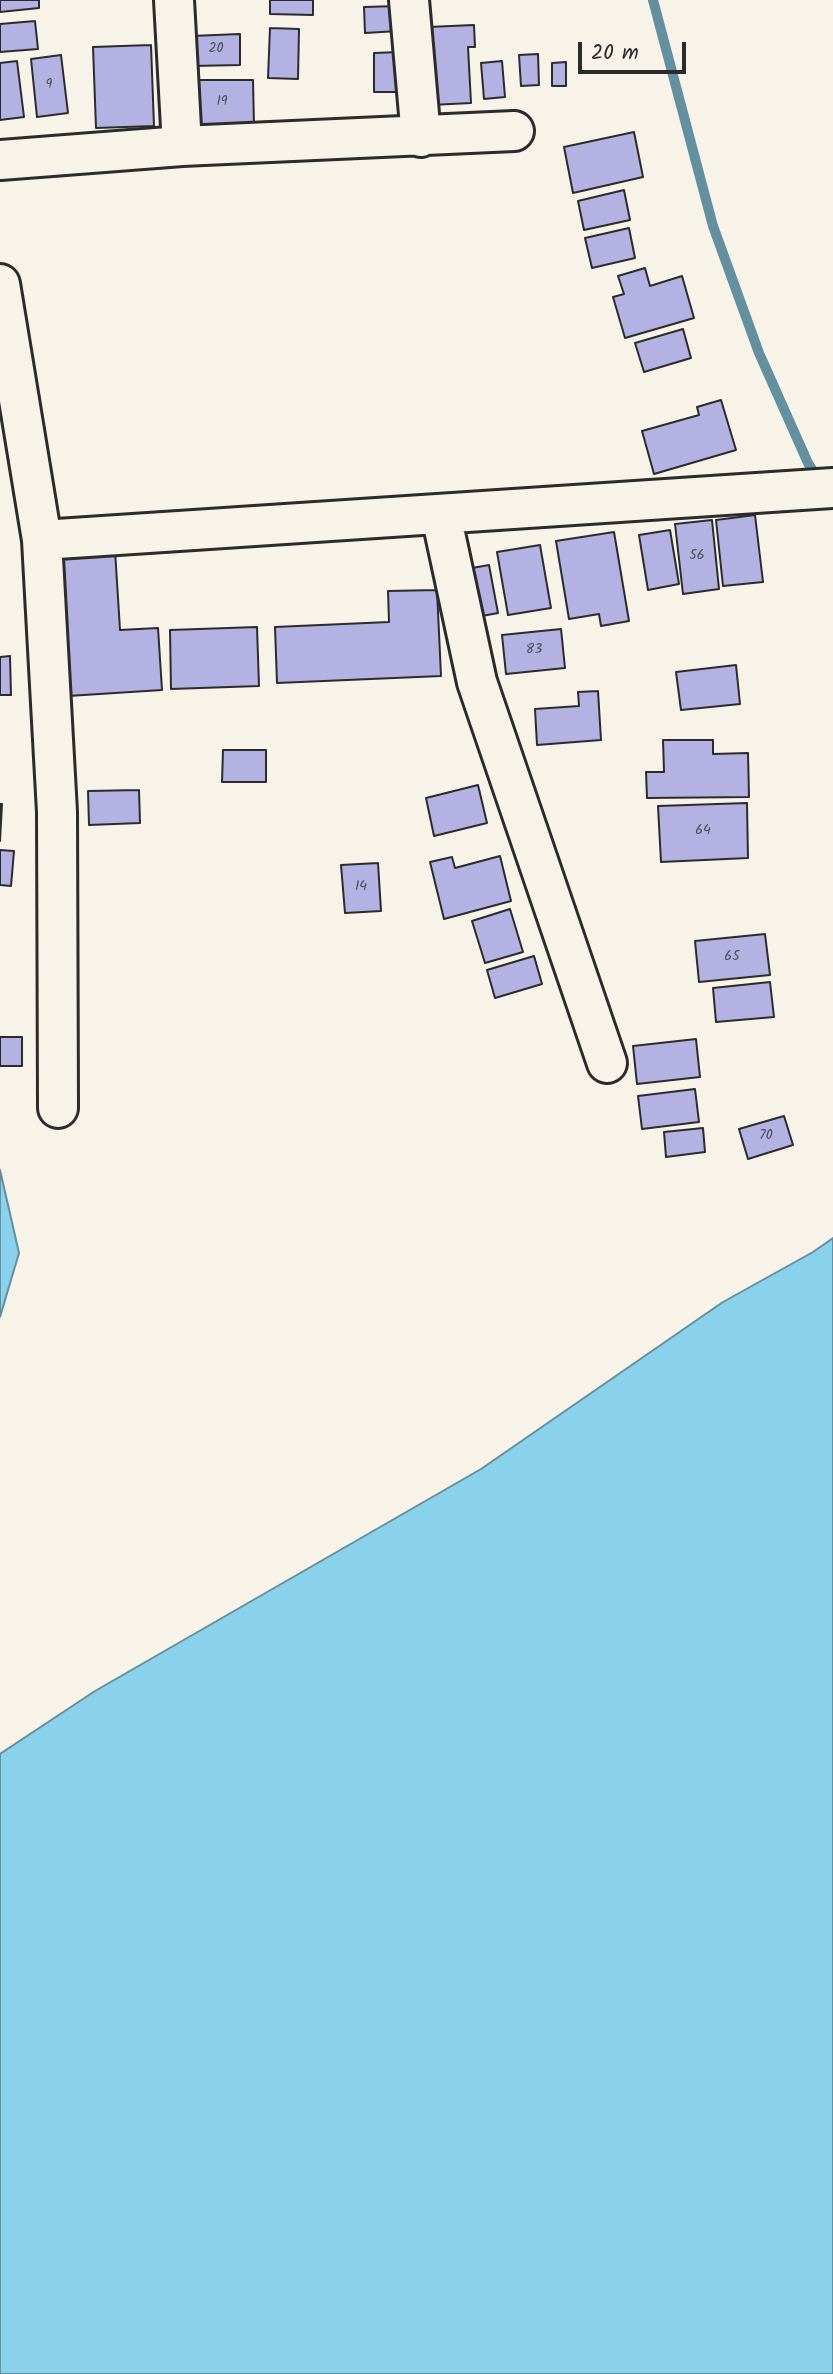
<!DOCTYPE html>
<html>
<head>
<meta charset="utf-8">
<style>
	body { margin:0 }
	#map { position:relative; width:833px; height:2374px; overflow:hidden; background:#f7f3e8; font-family:Kalam,sans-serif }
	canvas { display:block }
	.scale { position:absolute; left:578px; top:42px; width:108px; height:32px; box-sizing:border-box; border:4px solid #2b2b2b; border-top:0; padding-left:9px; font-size:21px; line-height:24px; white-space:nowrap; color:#2b2b2b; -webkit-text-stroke:5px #f7f3e8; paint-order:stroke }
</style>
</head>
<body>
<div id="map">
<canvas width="833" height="2374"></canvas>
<div class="scale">20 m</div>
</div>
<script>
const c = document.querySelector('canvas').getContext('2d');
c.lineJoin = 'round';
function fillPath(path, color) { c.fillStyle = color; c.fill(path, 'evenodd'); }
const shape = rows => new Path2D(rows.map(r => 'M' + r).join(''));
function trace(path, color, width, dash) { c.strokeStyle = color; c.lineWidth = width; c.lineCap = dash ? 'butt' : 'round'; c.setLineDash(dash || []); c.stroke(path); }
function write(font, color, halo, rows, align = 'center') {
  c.font = font + ' Kalam,sans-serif'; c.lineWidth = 7; c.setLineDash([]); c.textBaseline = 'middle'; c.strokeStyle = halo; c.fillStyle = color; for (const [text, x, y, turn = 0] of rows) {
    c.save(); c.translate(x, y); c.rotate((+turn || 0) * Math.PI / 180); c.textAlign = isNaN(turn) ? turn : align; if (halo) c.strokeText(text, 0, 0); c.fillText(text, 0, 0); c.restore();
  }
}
const water = shape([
	[0,1170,19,1253,0,1317,0,1170],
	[833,1238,833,2374,0,2374,0,1754,95,1691,481,1469,723,1302,813,1252,833,1238]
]);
const stream = shape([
	[653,0,713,226,759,353,808,463,820,482]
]);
const building = shape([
	[0,0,39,0,39,8,0,12,0,0],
	[270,0,313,0,313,15,270,14,270,0],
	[398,6,398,31,365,33,364,7,398,6],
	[35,21,38,49,0,52,0,24,35,21],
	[474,25,475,47,468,47,471,103,431,105,428,27,474,25],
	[270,28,299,29,298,79,268,78,270,28],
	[240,34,240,65,192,66,191,36,240,34],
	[151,45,154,126,96,128,93,47,151,45],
	[399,52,398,92,374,92,374,53,399,52],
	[538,54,539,85,521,86,519,55,538,54],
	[61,55,68,113,37,117,31,59,61,55],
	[17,61,24,117,0,120,0,63,17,61],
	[502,61,505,97,484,99,481,63,502,61],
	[566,62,566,86,552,86,552,63,566,62],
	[190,80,253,80,254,126,190,127,190,80],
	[634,132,643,177,573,193,564,147,634,132],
	[624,190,630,220,584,230,578,201,624,190],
	[629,228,635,258,592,268,585,238,629,228],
	[645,268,650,286,682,276,694,318,625,338,613,297,624,294,618,276,645,268],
	[683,329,691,358,644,372,635,343,683,329],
	[721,400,736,450,654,474,642,431,699,415,697,407,721,400],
	[755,515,763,582,723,586,716,520,755,515],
	[712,520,719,589,683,594,675,524,712,520],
	[670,530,679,584,648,590,639,535,670,530],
	[614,532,629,621,601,626,599,614,569,619,556,541,614,532],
	[540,545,551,608,508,615,497,552,540,545],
	[115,550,120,630,158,628,162,690,68,696,59,553,115,550],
	[489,565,498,613,471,618,461,570,489,565],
	[437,590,441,676,277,683,275,627,389,622,388,591,437,590],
	[257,627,259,686,171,689,170,630,257,627],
	[561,629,565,668,506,674,502,635,561,629],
	[10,656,11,695,0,695,0,657,10,656],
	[736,665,740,704,681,710,676,672,736,665],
	[598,691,601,740,537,745,535,709,579,706,578,692,598,691],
	[663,740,713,740,713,754,748,753,749,797,647,798,646,772,664,772,663,740],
	[223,750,266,750,266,782,222,782,223,750],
	[478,785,487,823,434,836,426,798,478,785],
	[139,790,140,823,89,825,88,791,139,790],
	[747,803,748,858,661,862,658,806,747,803],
	[0,804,2,804,0,841,0,804],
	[0,850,14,851,11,886,0,885,0,850],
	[500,856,511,901,444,919,430,862,452,857,455,868,500,856],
	[378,863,381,911,345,913,341,865,378,863],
	[510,909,523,952,485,963,472,921,510,909],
	[765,934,770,975,699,982,695,941,765,934],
	[534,956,542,984,495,998,487,970,534,956],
	[770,982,774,1017,716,1022,713,988,770,982],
	[0,1037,22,1037,22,1066,0,1066,0,1037],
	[696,1039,700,1077,637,1084,633,1046,696,1039],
	[695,1089,699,1122,642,1129,638,1096,695,1089],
	[784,1116,793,1145,748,1159,739,1129,784,1116],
	[703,1128,705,1152,666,1157,664,1132,703,1128]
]);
const minor = shape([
	[174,0,182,146,514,131],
	[409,0,421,137],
	[0,160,182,146],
	[0,284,42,540,57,812,58,1108],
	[441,515,477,682,607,1063],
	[42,540,833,488]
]);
const numberNames = [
	["20",216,50],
	["9",49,86],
	["19",222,103],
	["56",697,557],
	["83",534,651],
	["64",703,832],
	["14",361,888],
	["65",732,958],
	["70",766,1137]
];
fillPath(water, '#8ad1ec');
trace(water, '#648f9f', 2);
trace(stream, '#648f9f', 10);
fillPath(building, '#b3b2e3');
trace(building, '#2b2b2b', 2);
trace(minor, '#2b2b2b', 44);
trace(minor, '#f7f3e8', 38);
write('14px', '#4d4d59', null, numberNames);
</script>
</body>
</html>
